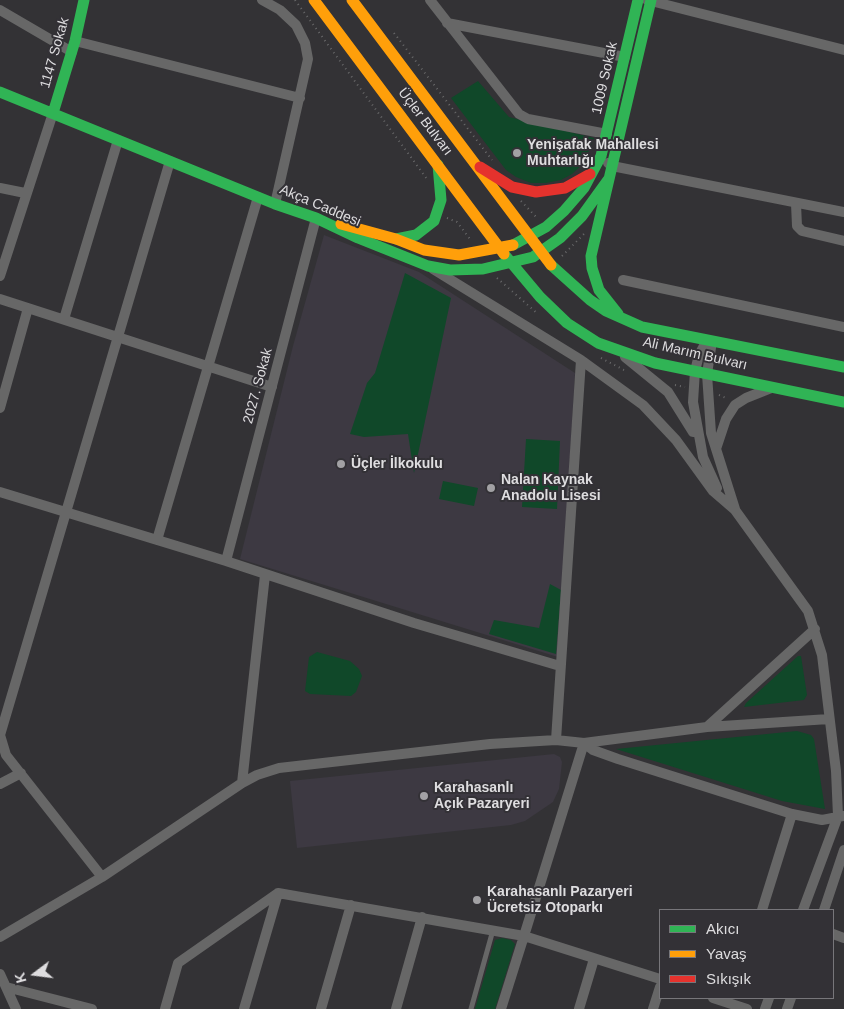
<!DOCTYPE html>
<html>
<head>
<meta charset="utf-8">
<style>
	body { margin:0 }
	#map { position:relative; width:844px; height:1009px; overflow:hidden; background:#333235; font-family:Arial,sans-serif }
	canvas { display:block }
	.legend { position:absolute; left:659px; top:909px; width:175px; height:90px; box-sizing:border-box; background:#333136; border:1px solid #77767a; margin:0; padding:6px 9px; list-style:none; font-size:15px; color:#dedddf }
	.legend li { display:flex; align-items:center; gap:10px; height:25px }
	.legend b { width:25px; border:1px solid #77767a }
	.north { position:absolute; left:10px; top:949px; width:50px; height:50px; -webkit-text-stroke:4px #333136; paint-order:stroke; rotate:255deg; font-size:14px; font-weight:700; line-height:20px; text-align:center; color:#dedddf }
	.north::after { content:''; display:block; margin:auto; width:18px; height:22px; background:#dedddf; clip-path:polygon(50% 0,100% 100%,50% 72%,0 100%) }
</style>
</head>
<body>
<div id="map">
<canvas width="844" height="1009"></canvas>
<ul class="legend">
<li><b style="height:6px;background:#30b455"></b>Akıcı</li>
<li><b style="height:6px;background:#ff9f0a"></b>Yavaş</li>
<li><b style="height:6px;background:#e5322d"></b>Sıkışık</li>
</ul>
<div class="north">K</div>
</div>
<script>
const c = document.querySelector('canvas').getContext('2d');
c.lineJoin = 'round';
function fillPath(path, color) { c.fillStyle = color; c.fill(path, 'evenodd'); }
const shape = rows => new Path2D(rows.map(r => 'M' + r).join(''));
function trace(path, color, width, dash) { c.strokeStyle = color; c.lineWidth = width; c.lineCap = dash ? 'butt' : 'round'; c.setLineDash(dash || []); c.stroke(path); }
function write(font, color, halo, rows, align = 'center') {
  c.font = font + ' Arial,sans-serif'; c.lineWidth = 4; c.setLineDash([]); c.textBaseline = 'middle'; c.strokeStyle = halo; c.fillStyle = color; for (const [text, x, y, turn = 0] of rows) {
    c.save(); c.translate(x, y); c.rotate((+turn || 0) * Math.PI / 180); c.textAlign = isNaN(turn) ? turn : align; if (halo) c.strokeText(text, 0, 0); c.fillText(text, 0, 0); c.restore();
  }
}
const built = shape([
	[324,235,419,272,575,373,558,657,240,559,293,346],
	[554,754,560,757,562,762,559,789,553,802,525,821,511,825,297,848,290,781]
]);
const green = shape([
	[478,81,509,117,594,138,584,163,572,174,561,180,546,183,531,183,516,177,506,170,451,98],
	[405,273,451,298,414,473,408,434,364,437,350,434,367,383,375,373],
	[526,439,560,441,557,509,522,507],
	[443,481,478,488,474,506,439,499],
	[550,584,561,590,556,654,489,634,494,620,539,628],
	[317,652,350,661,359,669,362,676,356,692,351,696,310,694,305,691,309,657],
	[798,656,801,656,807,695,804,700,744,707,746,703],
	[797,731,811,735,814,739,825,809,782,801,616,749],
	[502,938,511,940,515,944,495,1009,475,1009,495,940]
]);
const path = shape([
	[295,0,427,179],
	[394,33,492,160],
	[521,201,538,219],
	[447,218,457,222,470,239],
	[562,256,585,233],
	[497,278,538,314],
	[601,358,624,370],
	[675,385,685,387],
	[719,395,728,399]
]);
const lane = shape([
	[471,1009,493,930]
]);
const street = shape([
	[262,0,280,10,296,25,305,43,308,59,275,204],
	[430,0,519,114,528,119,607,134],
	[647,0,844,50],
	[0,10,72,52],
	[447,23,625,57],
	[75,41,300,98],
	[170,161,0,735,6,755,102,877,242,783,257,775,279,768,490,744,556,740,584,743,707,727,829,719],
	[608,163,612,166,844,212],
	[0,188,25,193],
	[796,204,797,226,802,231,844,241],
	[433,269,581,360,643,405,676,440,713,491,735,510,808,611,822,655,836,771,838,816,803,910],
	[0,276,53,113],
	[623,280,844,327],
	[0,299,272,387],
	[64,319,118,140],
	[707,340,699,355,695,371,693,402,703,457,717,488],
	[712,341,707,374,711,433,735,509],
	[625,357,668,392,693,432],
	[0,408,28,308],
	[716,449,726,419,735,405,746,398,771,388],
	[0,492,226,561,414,623,560,666],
	[157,540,258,197],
	[226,561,316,218],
	[707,727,815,629],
	[556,740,581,360],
	[584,743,593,750,618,759,792,814,822,820,843,816],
	[242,783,265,575],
	[0,784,21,773],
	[762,910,792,814],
	[824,910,844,850],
	[833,934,844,938],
	[0,937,102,877],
	[0,974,16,1009],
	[6,987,92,1009],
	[713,998,747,1009],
	[165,1009,178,963,278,893,524,936,584,743],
	[244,1009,278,893],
	[321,1009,351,905],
	[396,1009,422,917],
	[501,1009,524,936,660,979],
	[579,1009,594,959],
	[653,1009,660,987],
	[765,1009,769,998],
	[787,1009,791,998]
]);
const fast = shape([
	[0,92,275,204,316,218,358,238,428,266,450,270,483,269,533,257,560,238,582,216,608,180],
	[53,113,75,41,84,0],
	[396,239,416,235,434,221,441,200,438,165],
	[513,245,546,227,564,211,584,188,601,156,638,0],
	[504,254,540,297,567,323,598,343,655,363,844,402],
	[551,265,590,300,606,311,642,327,844,367],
	[618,314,599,290,592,268,591,256,651,0]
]);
const slow = shape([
	[314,0,504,254],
	[352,0,551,265],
	[341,224,396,239,424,250,459,255,513,245]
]);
const jam = shape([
	[480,167,512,187,536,192,565,188,590,174]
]);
const markers = [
	[517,153,5,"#a2a1a4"],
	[341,464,5,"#a2a1a4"],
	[491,488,5,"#a2a1a4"],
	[424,796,5,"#a2a1a4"],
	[477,900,5,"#a2a1a4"]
];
const streetNames = [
	["1147 Sokak",55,53,-74],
	["1009 Sokak",605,78,-77],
	["Üçler Bulvarı",425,122,53],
	["Akça Caddesi",320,206,23],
	["Ali Marım Bulvarı",695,354,13],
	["2027. Sokak",258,386,-75]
];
const poiNames = [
	["Yenişafak Mahallesi",527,145],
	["Muhtarlığı",527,161],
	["Üçler İlkokulu",351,464],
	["Nalan Kaynak",501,480],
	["Anadolu Lisesi",501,496],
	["Karahasanlı",434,788],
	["Açık Pazaryeri",434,804],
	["Karahasanlı Pazaryeri",487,892],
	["Ücretsiz Otoparkı",487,908]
];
fillPath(built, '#3d3942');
fillPath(green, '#104829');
trace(path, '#6a6a6b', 2, [1, 4]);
trace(lane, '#676767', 5);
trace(street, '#676767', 10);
trace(fast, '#30b455', 11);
trace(slow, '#ff9f0a', 11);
trace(jam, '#e5322d', 11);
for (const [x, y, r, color] of markers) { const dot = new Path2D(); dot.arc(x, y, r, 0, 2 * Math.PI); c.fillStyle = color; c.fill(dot); trace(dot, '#333136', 2); }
write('14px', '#dedddf', '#333136', streetNames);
write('bold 14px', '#dedddf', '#333136', poiNames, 'left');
</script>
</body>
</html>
